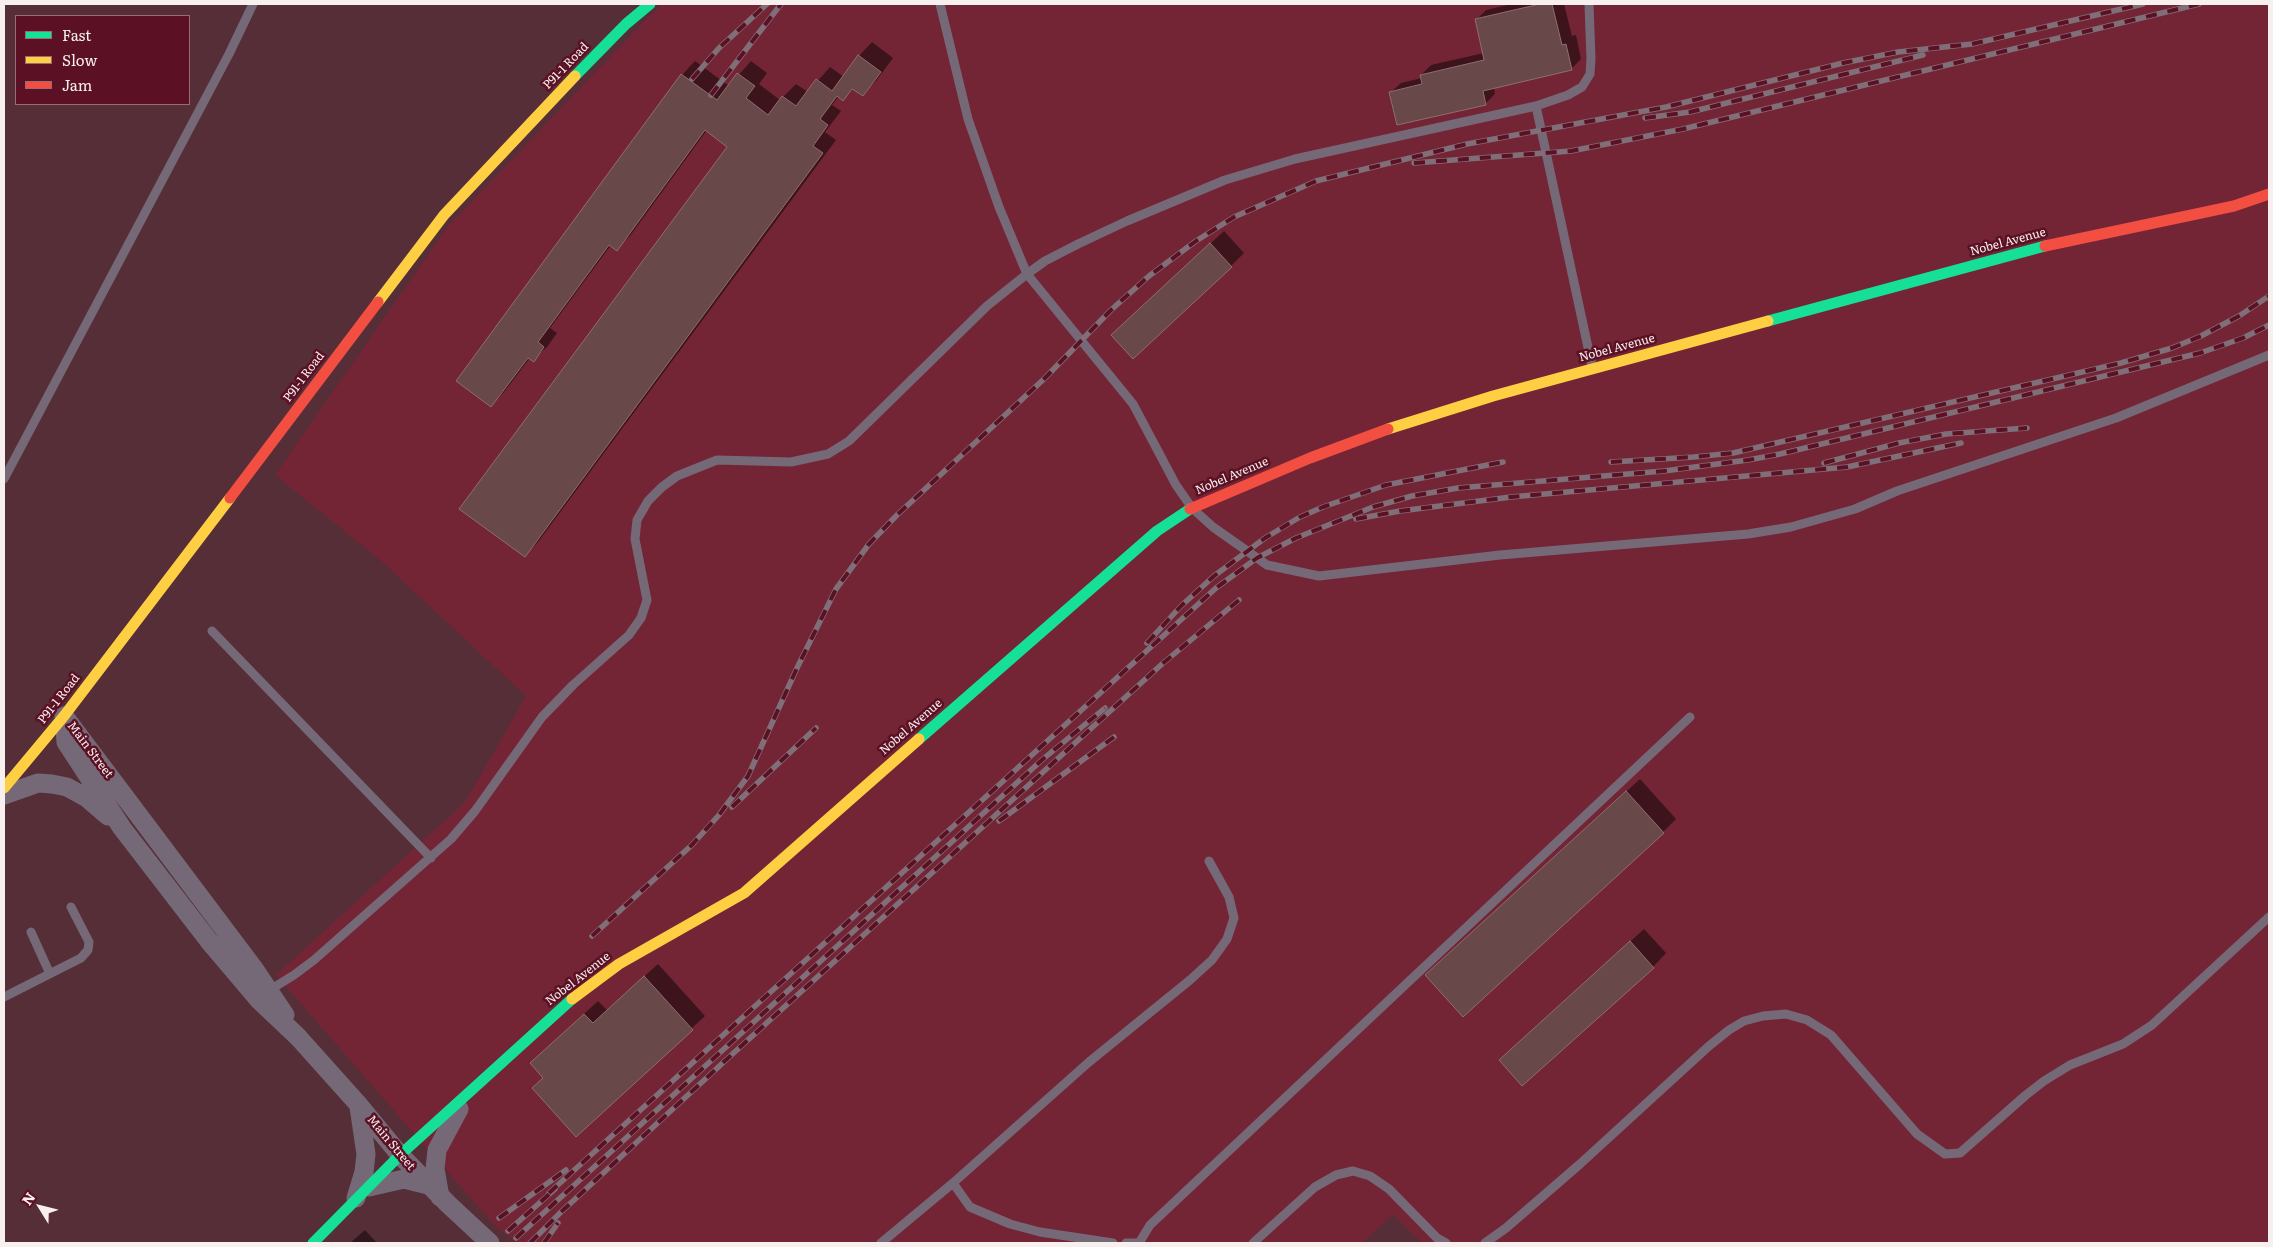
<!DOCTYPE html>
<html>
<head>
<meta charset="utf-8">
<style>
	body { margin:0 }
	#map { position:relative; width:2273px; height:1247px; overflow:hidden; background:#562e37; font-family:Literata,serif }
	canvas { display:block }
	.frame { position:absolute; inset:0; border:5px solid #f8efef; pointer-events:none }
	.legend { position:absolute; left:15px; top:15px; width:175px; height:90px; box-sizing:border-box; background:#5b1123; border:1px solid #9a6a75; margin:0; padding:6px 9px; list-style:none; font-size:15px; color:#f8efef }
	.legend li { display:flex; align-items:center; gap:10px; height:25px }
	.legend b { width:25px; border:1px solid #9a6a75 }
	.north { position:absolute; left:15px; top:1182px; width:50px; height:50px; -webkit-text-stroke:4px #5b1123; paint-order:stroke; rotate:306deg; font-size:14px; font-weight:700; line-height:20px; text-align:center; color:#f8efef }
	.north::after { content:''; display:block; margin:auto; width:18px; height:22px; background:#f8efef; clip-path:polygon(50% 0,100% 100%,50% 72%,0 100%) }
</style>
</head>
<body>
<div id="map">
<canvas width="2273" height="1247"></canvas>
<div class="frame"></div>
<ul class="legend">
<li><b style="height:6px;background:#16e098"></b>Fast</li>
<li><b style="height:6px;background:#ffcf43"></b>Slow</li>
<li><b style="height:6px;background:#f24e42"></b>Jam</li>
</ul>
<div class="north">N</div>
</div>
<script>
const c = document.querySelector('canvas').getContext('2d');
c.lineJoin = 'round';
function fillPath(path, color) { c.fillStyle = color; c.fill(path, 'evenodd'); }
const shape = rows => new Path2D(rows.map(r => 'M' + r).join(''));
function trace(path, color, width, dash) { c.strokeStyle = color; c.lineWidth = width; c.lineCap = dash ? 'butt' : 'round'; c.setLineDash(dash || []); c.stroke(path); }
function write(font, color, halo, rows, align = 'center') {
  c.font = font + ' Literata,serif'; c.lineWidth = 5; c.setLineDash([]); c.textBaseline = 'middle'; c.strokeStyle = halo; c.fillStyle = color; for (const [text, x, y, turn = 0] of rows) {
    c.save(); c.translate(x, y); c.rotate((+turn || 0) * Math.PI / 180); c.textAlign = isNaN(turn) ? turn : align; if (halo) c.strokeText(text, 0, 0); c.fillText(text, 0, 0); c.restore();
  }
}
const built = shape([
	[661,4,2269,4,2269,1243,1422,1243,1393,1215,1362,1243,518,1243,494,1225,276,975,465,802,526,696,380,560,275,475,448,226]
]);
const shadow = shape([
	[1512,4,1564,4,1572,36,1576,35,1581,59,1571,69,1494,87,1495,94,1485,104,1391,92,1401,83,1422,78,1421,75,1431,65,1484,53,1476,20,1486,10],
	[872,42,893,58,876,81,862,94,854,88,843,99,839,96,832,105,841,111,825,132,836,140,538,542,525,555,728,146,707,130,630,236,616,249,611,245,550,328,557,333,547,347,533,360,530,358,504,392,491,406,457,381,682,75,695,61,729,86,751,61,767,73,759,84,780,100,796,84,808,92,830,67,844,77,859,56],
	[1224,231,1244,253,1231,266,1126,322],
	[1640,779,1676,819,1663,832,1440,962],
	[1644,929,1666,953,1653,967,1514,1047],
	[658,964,705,1016,576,1135,544,1077,545,1050,598,1001,607,1010],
	[365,1230,377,1243,350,1243]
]);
const building = shape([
	[1540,4,1552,4,1562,45,1566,44,1572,70,1483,91,1486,105,1397,125,1389,92,1422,84,1420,75,1484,60,1475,19,1540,4],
	[858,55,881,72,863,96,852,89,843,101,837,96,820,119,828,125,813,146,823,153,525,557,459,509,727,147,705,130,617,251,609,245,538,342,544,347,534,362,528,358,491,407,456,381,681,74,717,100,737,73,755,86,746,98,768,115,782,96,796,106,816,79,832,91,858,55],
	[1210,243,1232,267,1133,359,1111,335,1210,243],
	[1626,791,1664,833,1463,1017,1425,975,1626,791],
	[1630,941,1654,968,1522,1086,1499,1060,1630,941],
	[644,976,693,1030,576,1137,532,1088,543,1078,530,1063,584,1014,593,1023,644,976]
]);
const lane = shape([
	[940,4,968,119,999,207,1027,274,1133,404,1176,485,1192,508,1213,527,1267,565,1319,576,1500,555,1748,534,1791,527,1855,509,1897,491,2116,418,2269,355],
	[1536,106,1592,366],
	[4,479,229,54,253,4],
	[212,631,431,858],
	[31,932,50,974],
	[268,991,294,975,314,960,451,839,475,811,542,717,573,685,629,635,641,618,647,600,635,539,637,520,648,501,662,487,677,476,717,460,791,462,828,454,849,441,987,306,1027,274,1045,261,1078,244,1127,221,1225,180,1295,159,1536,106,1568,95,1582,87,1590,74,1591,59,1589,4],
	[4,997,81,958,88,950,89,942,71,907],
	[953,1183,1089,1062,1190,980,1212,960,1227,939,1234,918,1229,897,1209,861],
	[881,1243,953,1183,970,1207,1010,1224,1040,1232,1113,1243],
	[1126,1243,1139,1243,1150,1225,1690,717],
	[1253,1243,1315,1187,1336,1175,1353,1171,1370,1176,1389,1189,1437,1238,1446,1243],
	[1485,1243,1506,1228,1580,1164,1709,1046,1729,1030,1744,1021,1763,1016,1786,1014,1807,1020,1831,1035,1917,1134,1945,1154,1960,1153,2026,1095,2044,1081,2070,1065,2123,1044,2152,1025,2269,917]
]);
const street = shape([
	[64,716,66,742,122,828,209,941,259,1000,298,1037,358,1104,400,1155,448,1204,490,1243],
	[64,716,255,970,285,1015],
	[4,795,38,783,52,784,67,787,87,798,108,816],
	[369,1187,404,1179,428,1185],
	[440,1197,435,1169,437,1150,459,1109],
	[356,1198,364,1172,366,1154,359,1107]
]);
const fast = shape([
	[575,76,626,24,650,4],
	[1768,321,2045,246],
	[919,739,1157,531,1190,509],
	[313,1243,400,1155,572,999]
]);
const slow = shape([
	[378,302,444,215,575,76],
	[1388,429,1493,396,1768,321],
	[4,788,64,716,230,498],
	[572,999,619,964,744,893,919,739]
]);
const jam = shape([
	[2045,246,2234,206,2269,194],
	[230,498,378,302],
	[1190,509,1310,458,1388,429]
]);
const rail = shape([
	[692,79,719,48,767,4],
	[711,95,781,4],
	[1645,118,1690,112,1923,55],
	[1414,163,1571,151,1683,129,2199,4],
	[1611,462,1694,457,1733,453,2121,363,2172,348,2201,336,2239,316,2269,296],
	[1824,463,1899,443,1946,434,2027,428],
	[1356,519,1400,511,1511,497,1847,467,1961,443],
	[1147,643,1181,606,1214,576,1265,538,1300,517,1323,507,1386,485,1503,462],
	[732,807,816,728],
	[999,821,1114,737],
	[690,847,719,815,748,776,797,668,836,589,869,544,897,515,1045,378,1111,310,1149,276,1196,241,1234,217,1316,181,1467,144,1666,107,1843,63,1898,52,1972,44,2143,4],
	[592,936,694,843],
	[549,1193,1216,588,1257,558,1296,538,1373,507,1412,496,1458,488,1664,471,1748,460,1780,454,2200,353,2243,338,2269,325],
	[499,1218,566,1170],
	[508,1231,555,1189],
	[516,1238,1043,759,1105,708],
	[530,1243,561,1212,727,1059,1162,664,1239,600],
	[544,1243,558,1223]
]);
const streetNames = [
	["P91-1 Road",566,66,-46],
	["Nobel Avenue",2008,242,-15],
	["Nobel Avenue",1617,348,-15],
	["P91-1 Road",304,377,-53],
	["Nobel Avenue",1232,476,-23],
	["P91-1 Road",59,699,-52],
	["Nobel Avenue",911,727,-41],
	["Main Street",90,750,53],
	["Nobel Avenue",578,979,-38],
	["Main Street",391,1143,50]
];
fillPath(built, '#732535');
fillPath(shadow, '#0007');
fillPath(building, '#694849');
trace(building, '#8f6d6f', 1);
trace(lane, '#766977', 9);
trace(street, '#766977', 19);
trace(fast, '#16e098', 11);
trace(slow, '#ffcf43', 11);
trace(jam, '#f24e42', 11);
trace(rail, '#806f78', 5.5);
trace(rail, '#5b1123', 4, [11]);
write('12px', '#f8efef', '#5b1123', streetNames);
</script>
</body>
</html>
